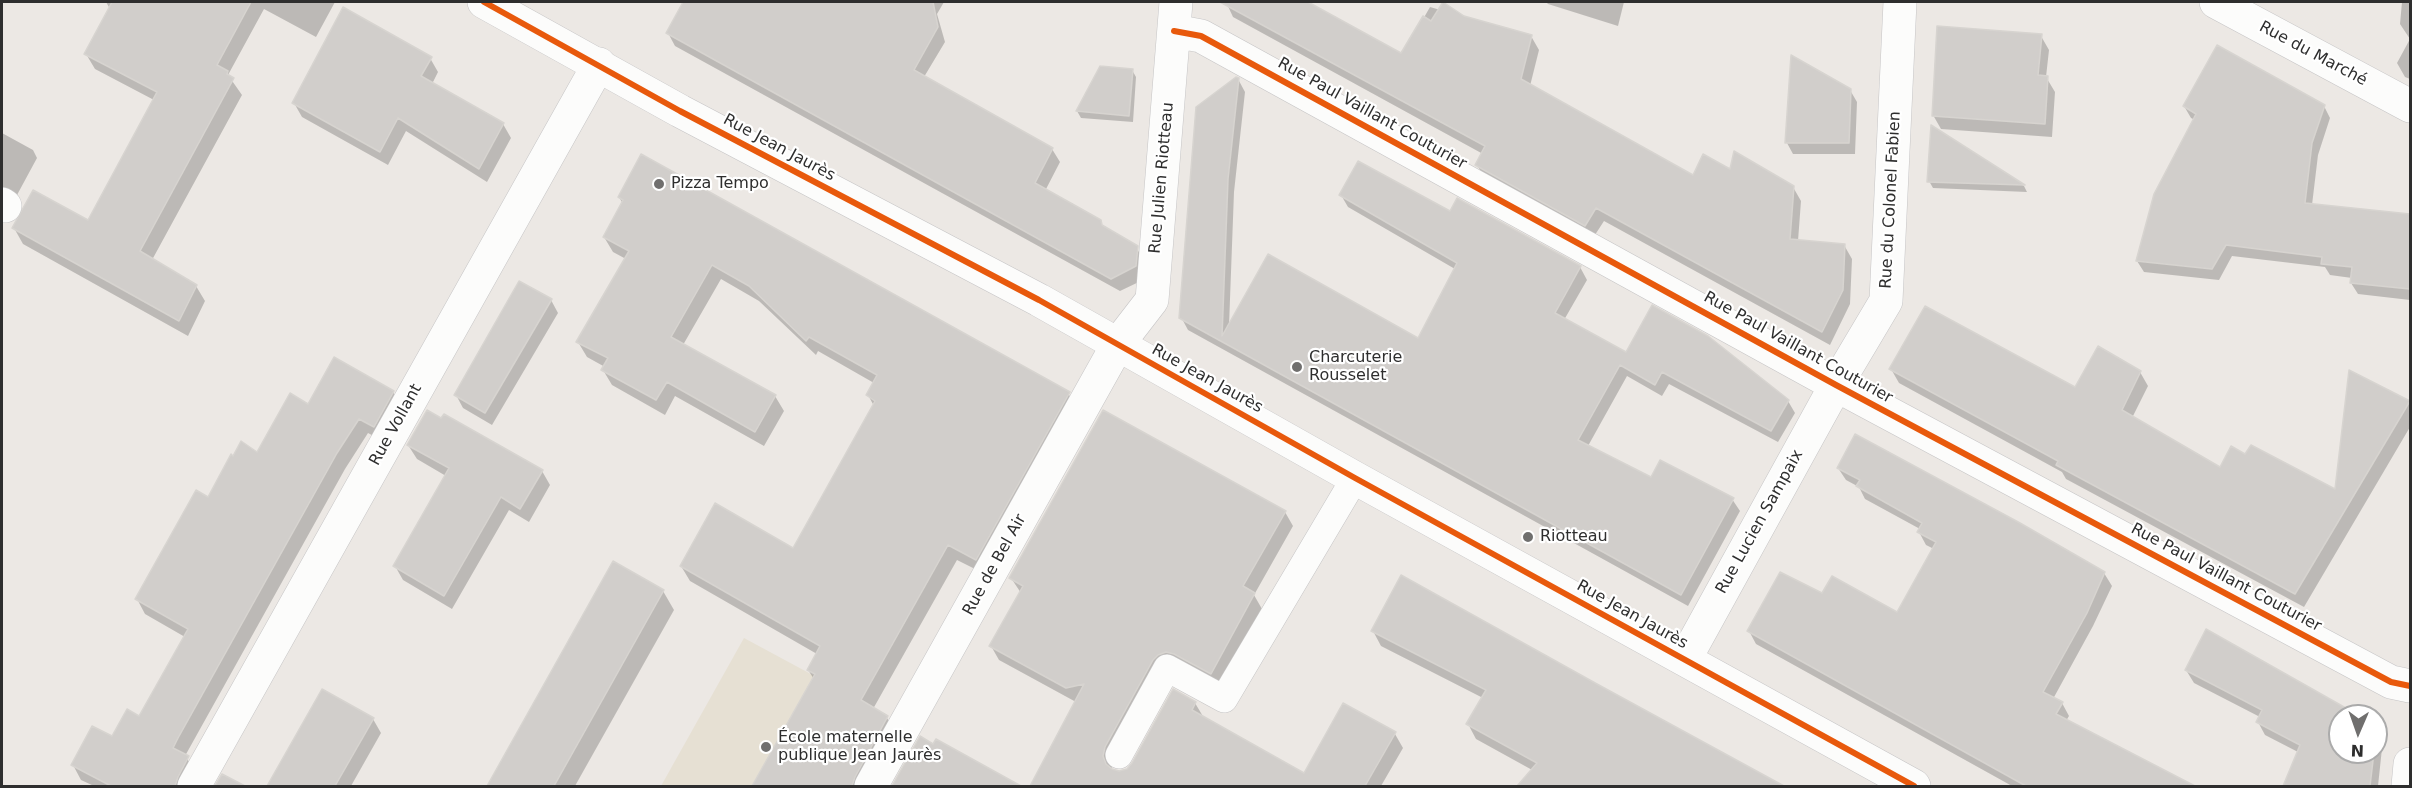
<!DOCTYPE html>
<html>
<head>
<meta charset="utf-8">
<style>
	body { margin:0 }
	#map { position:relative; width:2412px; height:788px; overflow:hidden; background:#ece8e4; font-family:"DejaVu Sans",sans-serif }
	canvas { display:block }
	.frame { position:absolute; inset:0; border:3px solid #2e2e2e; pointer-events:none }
	.north { position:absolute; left:2328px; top:704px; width:60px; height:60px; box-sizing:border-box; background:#fff; border:2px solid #ababab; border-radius:50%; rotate:182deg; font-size:16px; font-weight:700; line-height:24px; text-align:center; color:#2e2e2e }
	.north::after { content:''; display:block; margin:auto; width:21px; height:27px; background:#706f6e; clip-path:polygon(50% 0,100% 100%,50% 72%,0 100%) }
</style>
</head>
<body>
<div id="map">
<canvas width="2412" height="788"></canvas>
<div class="frame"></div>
<div class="north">N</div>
</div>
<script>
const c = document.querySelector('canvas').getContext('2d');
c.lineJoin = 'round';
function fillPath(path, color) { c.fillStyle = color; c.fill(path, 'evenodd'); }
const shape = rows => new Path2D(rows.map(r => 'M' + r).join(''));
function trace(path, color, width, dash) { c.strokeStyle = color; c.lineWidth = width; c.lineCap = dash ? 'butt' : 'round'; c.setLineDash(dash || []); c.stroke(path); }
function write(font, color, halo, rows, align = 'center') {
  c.font = font + ' "DejaVu Sans",sans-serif'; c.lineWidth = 4.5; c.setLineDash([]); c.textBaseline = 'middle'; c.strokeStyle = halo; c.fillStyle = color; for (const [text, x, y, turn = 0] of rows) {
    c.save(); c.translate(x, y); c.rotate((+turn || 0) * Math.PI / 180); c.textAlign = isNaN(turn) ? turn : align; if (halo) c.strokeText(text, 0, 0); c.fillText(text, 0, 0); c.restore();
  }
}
const education = shape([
	[744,638,872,707,827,786,661,786]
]);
const shadow = shape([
	[106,2,335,2,316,37,264,9,228,75,242,95,152,260,196,286,205,301,188,336,23,244,14,228,89,222,154,100,95,69,86,54,110,9],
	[685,2,777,2,810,19,819,2,944,2,937,14,945,42,924,77,1052,149,1060,162,1045,191,1100,221,1104,228,1136,247,1144,261,1143,280,1120,291,675,46,668,33],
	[1226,2,1305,2,1402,56,1430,7,1531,36,1539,50,1530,86,1694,177,1731,171,1793,187,1801,201,1798,241,1844,245,1852,259,1850,304,1830,345,1604,221,1593,238,1485,179,1477,165,1483,154,1233,17],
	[1546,2,1624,2,1618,26,1548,4],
	[2402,2,2410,2,2410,79,2405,77,2397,63,2410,39,2400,24],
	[2041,36,2049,50,2046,77,2055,92,2052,137,1941,129,1933,115],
	[430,58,438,72,432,84,503,124,511,138,487,182,406,131,388,165,302,117,294,103],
	[1100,68,1132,70,1136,77,1133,122,1081,118,1077,111],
	[1238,79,1245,92,1234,192,1229,326,1419,340,1455,269,1348,207,1341,195,1451,214,1580,267,1587,280,1564,320,1627,354,1788,401,1795,413,1778,442,1669,384,1662,396,1627,376,1588,446,1652,479,1732,499,1740,511,1688,606,1188,330,1181,317],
	[1850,90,1857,102,1855,154,1793,154,1787,143],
	[2184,106,2324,106,2330,118,2318,155,2312,205,2410,215,2410,300,2358,294,2351,283,2352,278,2330,275,2325,267,2232,256,2219,280,2144,272,2137,261,2195,120,2191,118],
	[1933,128,2024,186,2027,192,1933,188,1929,181],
	[2,133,33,150,37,158,17,195,2,187],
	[619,197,1068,393,1077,409,985,574,957,560,873,709,887,718,896,733,868,786,753,786,814,679,808,670,817,654,690,581,681,566,793,550,874,406,868,395,874,383,818,351,816,355,759,301,721,279,683,345,775,396,784,411,764,446,675,396,665,415,612,385,603,370,605,367,587,357,578,342,626,259,613,252,604,237,623,204],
	[551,300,558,313,492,425,463,408,456,395],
	[1891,369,2076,389,2140,372,2148,386,2132,418,2221,469,2336,492,2409,402,2410,427,2304,607,2066,479,2062,472,1899,383],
	[393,392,402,407,383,441,368,433,345,469,185,756,197,773,190,786,94,786,81,780,73,765,140,718,185,637,145,614,137,599,208,499,308,406],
	[408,445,542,471,550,485,529,522,509,510,452,609,403,580,395,566,446,476,417,459],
	[1838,468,2019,524,2104,573,2112,586,2093,626,2053,699,2062,703,2069,716,2066,721,2191,786,2012,786,1756,644,1749,631,1823,595,1898,614,1934,549,1926,545,1919,532,1920,529,1865,499,1859,487,1846,480],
	[1285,512,1293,526,1254,595,1262,609,1220,688,1184,668,1113,763,1111,770,1119,772,1128,769,1195,703,1204,718,1269,765,1257,786,1031,786,1076,702,999,660,991,646,1021,593,1011,578],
	[614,563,663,591,674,610,575,786,488,786],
	[1402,577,1781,786,1525,786,1534,771,1476,739,1468,724,1483,698,1381,646,1373,631],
	[2186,670,2301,686,2357,716,2340,716,2340,752,2376,752,2376,727,2383,739,2378,786,2284,786,2298,752,2265,735,2258,722,2260,717,2194,683],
	[323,691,373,719,381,733,351,786,269,786],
	[1343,705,1395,734,1403,748,1381,786,1298,786],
	[921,738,983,776,978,786,893,786]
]);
const building = shape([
	[112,2,251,2,217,65,228,71,227,74,234,78,140,251,197,285,179,321,12,228,33,190,88,220,157,92,84,54,112,2],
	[683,2,933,2,938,27,914,70,1053,148,1035,183,1101,220,1102,225,1138,246,1136,266,1111,279,666,33,683,2],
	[1220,2,1308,2,1401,53,1423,16,1431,21,1443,2,1464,16,1532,35,1521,79,1693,175,1703,154,1730,169,1734,151,1794,186,1790,239,1845,244,1843,290,1822,332,1596,208,1585,226,1475,165,1485,146,1220,2],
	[343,7,432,57,421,76,504,123,479,169,398,118,380,152,292,103,343,7],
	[1937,26,2042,34,2038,75,2048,76,2045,124,1932,116,1937,26],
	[2217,45,2325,105,2312,143,2305,203,2410,214,2410,289,2350,283,2352,267,2321,264,2322,257,2226,245,2212,269,2136,261,2154,194,2196,114,2183,106,2217,45],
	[1791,55,1851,89,1849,143,1785,143,1791,55],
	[1100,66,1133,69,1129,116,1076,111,1100,66],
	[1236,77,1239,78,1228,179,1222,336,1268,254,1418,338,1457,263,1339,195,1358,161,1450,211,1457,198,1581,266,1555,313,1626,352,1652,305,1708,336,1789,400,1771,431,1662,372,1655,385,1620,365,1578,440,1651,477,1660,460,1734,498,1681,595,1179,318,1196,107,1236,77],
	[1931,125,2025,185,1927,182,1931,125],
	[641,154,1070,392,976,560,948,545,861,700,888,716,855,777,852,786,752,786,815,674,807,670,820,646,680,566,715,503,793,548,875,401,866,395,877,375,809,337,806,341,749,286,712,265,671,337,776,395,755,432,667,382,656,400,601,370,608,358,576,342,629,251,603,237,623,200,618,197,641,154],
	[519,281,552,299,485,413,454,395,519,281],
	[1925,306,2075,387,2098,346,2141,371,2122,410,2220,467,2231,446,2245,454,2251,445,2335,489,2349,370,2410,401,2295,594,2056,465,2058,461,1889,369,1925,306],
	[334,357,394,391,374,427,359,419,337,453,178,738,173,748,189,756,178,777,175,786,111,786,71,765,92,726,112,736,127,709,139,716,188,629,135,599,196,490,208,497,231,454,233,456,241,441,257,452,290,393,308,404,334,357],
	[427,410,441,418,444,414,543,470,520,509,501,497,444,596,393,566,449,468,407,445,427,410],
	[1103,410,1286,511,1243,586,1255,593,1211,674,1174,654,1166,652,1158,655,1153,660,1105,747,1103,756,1106,764,1112,769,1119,771,1127,769,1132,763,1173,689,1196,702,1192,710,1304,773,1343,703,1396,732,1365,786,1030,786,1084,684,1066,688,989,646,1023,586,1009,578,1103,410],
	[1855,434,2020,523,2105,572,2087,613,2043,692,2063,702,2056,714,2195,786,2026,786,1747,631,1780,572,1822,593,1832,576,1897,612,1936,542,1917,532,1922,523,1856,486,1860,480,1837,468,1855,434],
	[613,561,664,590,554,786,487,786,613,561],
	[1401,575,1597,684,1784,786,1517,786,1537,763,1466,724,1486,690,1371,631,1401,575],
	[2206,629,2360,716,2340,716,2340,752,2374,752,2370,786,2283,786,2300,745,2256,722,2262,710,2185,670,2206,629],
	[322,689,374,718,335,786,267,786,322,689],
	[920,736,933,744,936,739,1021,786,892,786,920,736],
	[222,774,245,786,215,786,222,774]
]);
const lane = shape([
	[1119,755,1167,668,1224,699,1355,478]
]);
const street = shape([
	[2216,2,2410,106],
	[1174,31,1201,36,1836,385,2391,682,2410,686],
	[2,204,5,206],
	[1685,659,1836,385,1886,301,1900,2],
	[194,786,599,64],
	[871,786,1118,344,1152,300,1176,2],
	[2408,786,2410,764]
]);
const secondary = shape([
	[484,2,680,111,1039,300,1355,478,1914,786]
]);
const cycleway = shape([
	[484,2,680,111,1039,300,1355,478,1914,786],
	[1174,31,1201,36,1836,385,2391,682,2410,686]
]);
const markers = [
	[659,184,6,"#706f6e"],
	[1297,367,6,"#706f6e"],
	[1528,537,6,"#706f6e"],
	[766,747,6,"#706f6e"]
];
const streetNames = [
	["Rue du Marché",2313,54,28],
	["Rue Paul Vaillant Couturier",1372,114,29],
	["Rue Jean Jaurès",779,148,28],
	["Rue Julien Riotteau",1162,178,-85],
	["Rue du Colonel Fabien",1891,200,-87],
	["Rue Paul Vaillant Couturier",1798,348,29],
	["Rue Jean Jaurès",1207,379,29],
	["Rue Vollant",396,425,-61],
	["Rue Lucien Sampaix",1760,522,-61],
	["Rue de Bel Air",995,565,-61],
	["Rue Paul Vaillant Couturier",2226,578,28],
	["Rue Jean Jaurès",1632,615,29]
];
const poiNames = [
	["Pizza Tempo",671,184],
	["Charcuterie",1309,358],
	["Rousselet",1309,376],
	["Riotteau",1540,537],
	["École maternelle",778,738],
	["publique Jean Jaurès",778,756]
];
fillPath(education, '#e6e0d3');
fillPath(shadow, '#0003');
fillPath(building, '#d1cecb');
trace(building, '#d7d4d0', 1.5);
trace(lane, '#c5c4c5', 28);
trace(street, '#c5c4c5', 34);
trace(secondary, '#c5c4c5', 34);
trace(lane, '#fcfcfb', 27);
trace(street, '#fcfcfb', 33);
trace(secondary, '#fcfcfb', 33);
trace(cycleway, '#e8590c', 6);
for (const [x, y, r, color] of markers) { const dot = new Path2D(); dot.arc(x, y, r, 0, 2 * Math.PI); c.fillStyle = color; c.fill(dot); trace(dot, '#fff', 2); }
write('16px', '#2e2e2e', '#fff', streetNames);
write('16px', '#2e2e2e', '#fff', poiNames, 'left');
</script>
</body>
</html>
